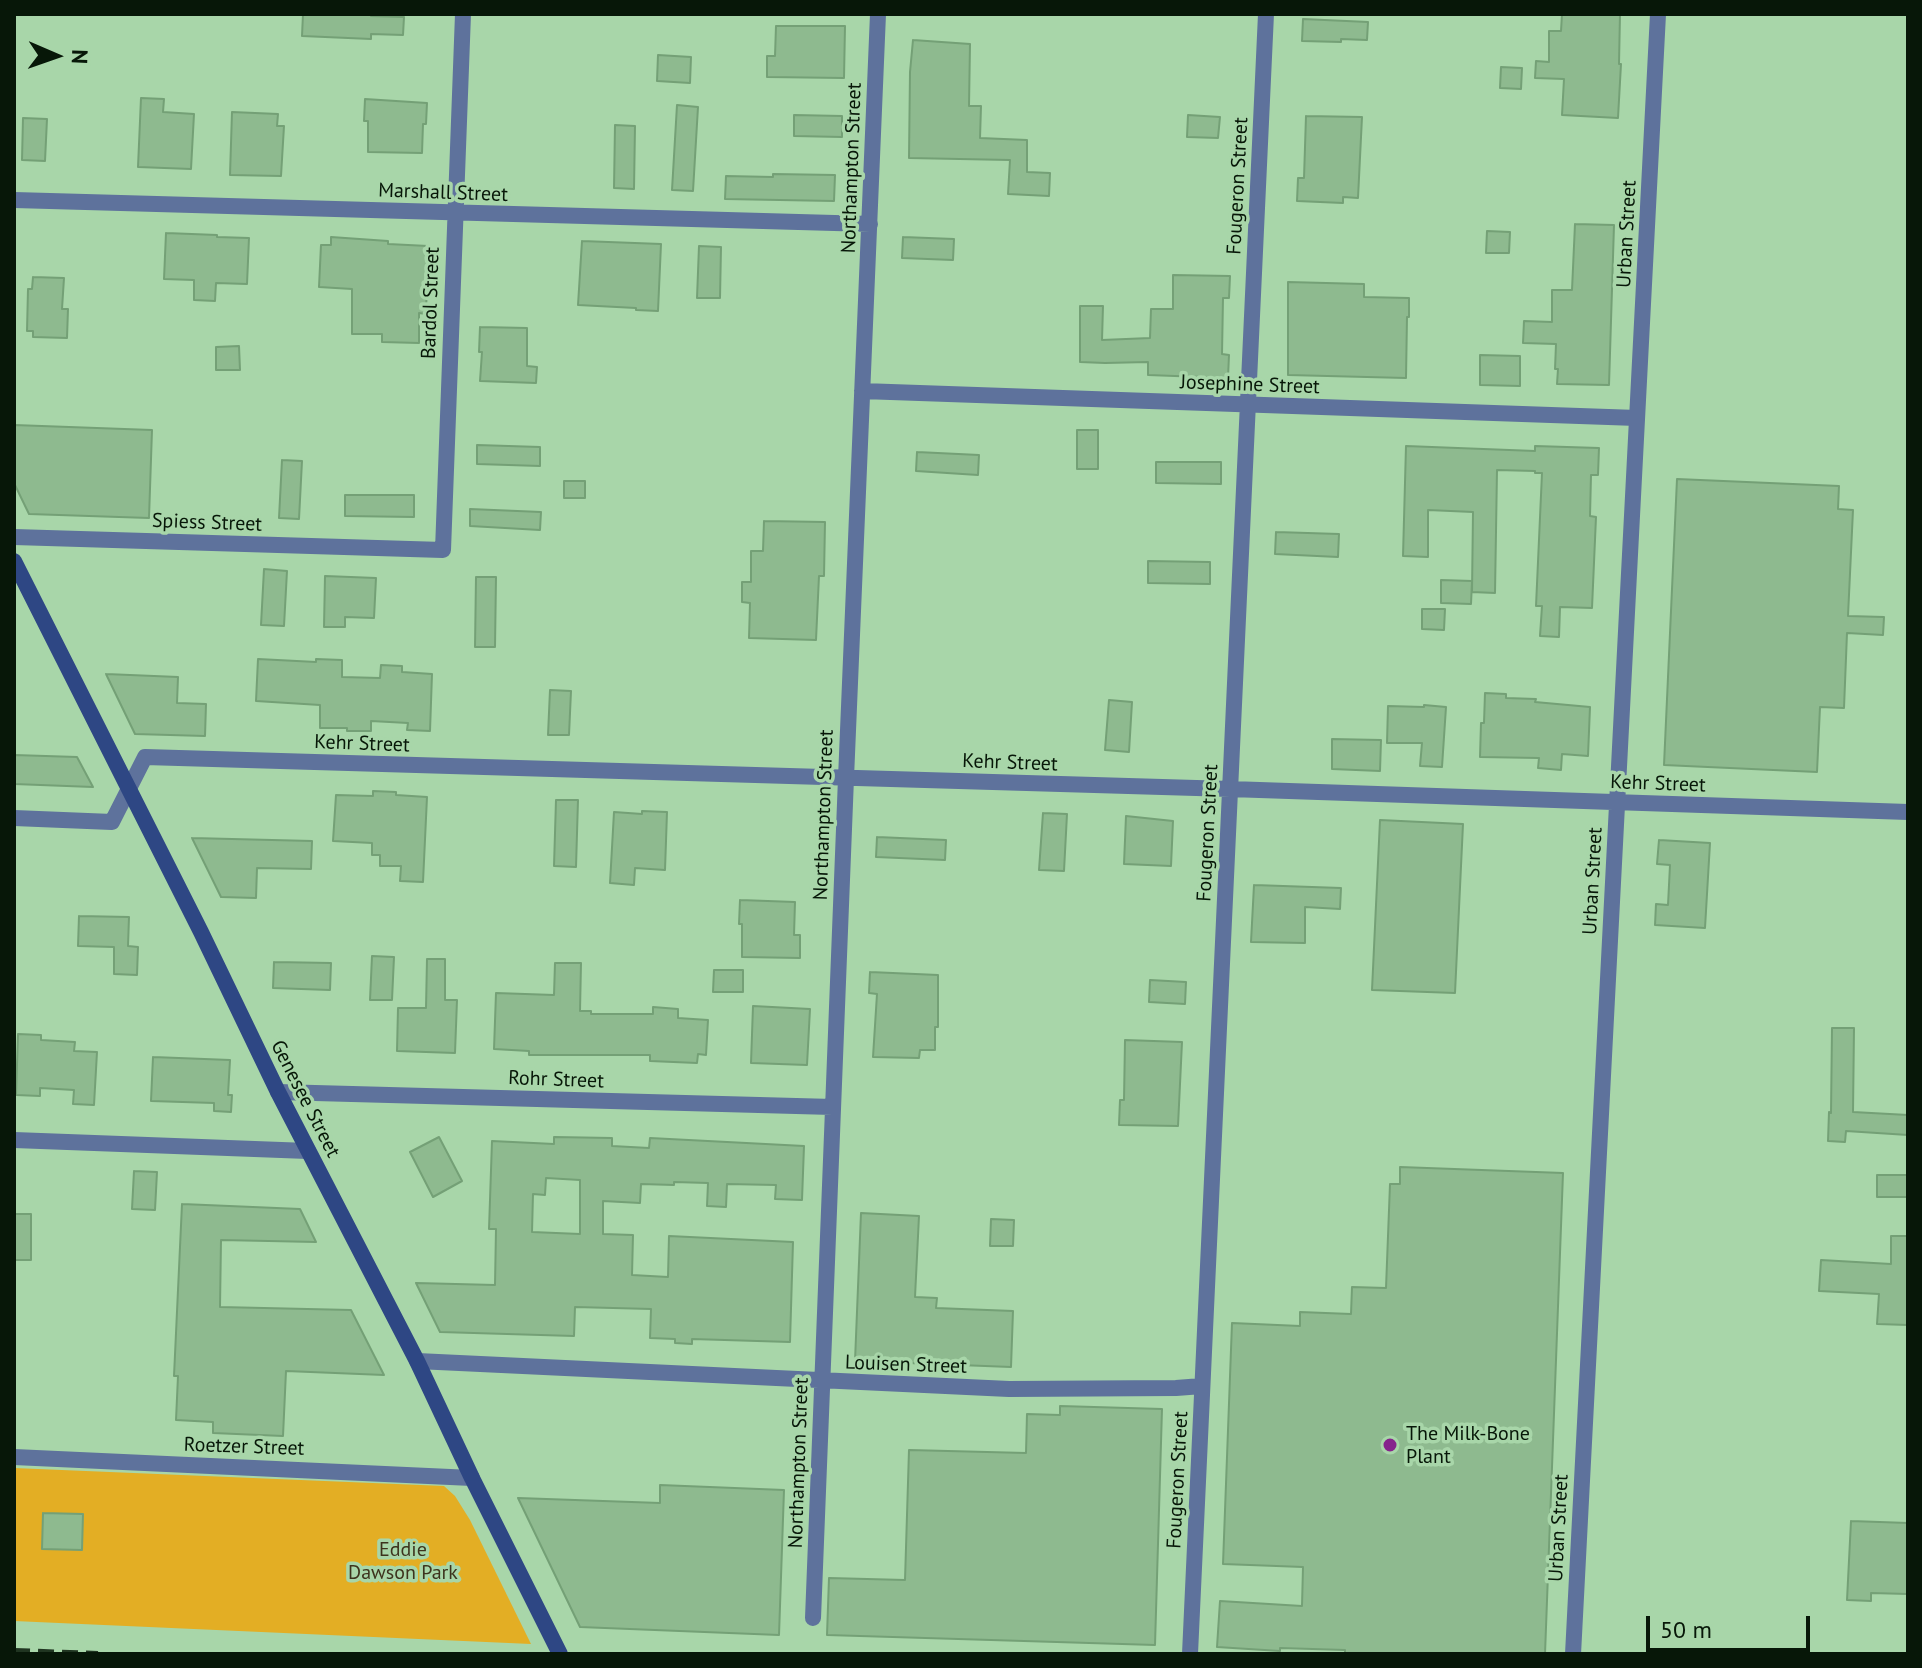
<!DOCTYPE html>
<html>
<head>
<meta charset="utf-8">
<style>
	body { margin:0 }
	#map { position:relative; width:1922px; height:1668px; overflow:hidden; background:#a8d6a9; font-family:"PT Sans",sans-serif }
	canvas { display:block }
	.frame { position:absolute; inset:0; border:16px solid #071708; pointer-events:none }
	.north { position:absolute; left:16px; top:16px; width:80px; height:80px; -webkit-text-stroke:6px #a8d6a9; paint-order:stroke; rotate:92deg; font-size:22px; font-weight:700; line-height:32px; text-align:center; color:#071708 }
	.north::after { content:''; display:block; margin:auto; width:28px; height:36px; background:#071708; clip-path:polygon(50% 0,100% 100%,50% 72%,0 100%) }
	.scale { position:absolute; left:1646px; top:1616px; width:164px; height:36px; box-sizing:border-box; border:4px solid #071708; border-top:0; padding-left:10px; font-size:24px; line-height:28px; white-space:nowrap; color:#071708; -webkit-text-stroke:6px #a8d6a9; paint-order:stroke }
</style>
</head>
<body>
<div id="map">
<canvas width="1922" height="1668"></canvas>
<div class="frame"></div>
<div class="north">N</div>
<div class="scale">50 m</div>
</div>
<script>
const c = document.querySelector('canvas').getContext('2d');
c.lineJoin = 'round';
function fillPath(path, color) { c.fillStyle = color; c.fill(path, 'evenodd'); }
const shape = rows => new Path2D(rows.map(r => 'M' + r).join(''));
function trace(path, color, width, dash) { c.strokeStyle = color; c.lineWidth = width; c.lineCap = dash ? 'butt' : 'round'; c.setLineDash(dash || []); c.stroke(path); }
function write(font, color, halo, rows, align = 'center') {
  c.font = font + ' "PT Sans",sans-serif'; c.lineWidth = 7; c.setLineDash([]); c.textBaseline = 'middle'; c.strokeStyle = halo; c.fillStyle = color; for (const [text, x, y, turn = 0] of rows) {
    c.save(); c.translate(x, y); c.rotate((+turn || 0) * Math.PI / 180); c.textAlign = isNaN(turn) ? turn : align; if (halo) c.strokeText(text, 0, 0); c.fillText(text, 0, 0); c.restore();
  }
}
const green = shape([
	[14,1468,444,1486,455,1496,470,1520,531,1644,14,1621]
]);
const building = shape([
	[303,14,371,14,371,16,404,17,403,35,371,34,371,39,302,36,303,14],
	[1562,14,1620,14,1619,64,1621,64,1618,118,1562,115,1564,79,1535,78,1536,61,1549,62,1549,31,1561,31,1562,14],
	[1303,19,1368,22,1367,40,1341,39,1341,42,1302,41,1303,19],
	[776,26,845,26,844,78,767,77,767,56,775,56,776,26],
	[913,40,970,44,969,106,981,106,980,138,1027,140,1027,172,1050,173,1049,196,1008,194,1010,160,909,158,910,72,913,40],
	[658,55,691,57,690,83,657,81,658,55],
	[1501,67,1522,68,1521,89,1500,88,1501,67],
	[141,98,164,99,163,112,194,114,191,169,138,167,141,98],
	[365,99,427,103,426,124,423,124,422,153,368,152,368,121,364,121,365,99],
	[677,105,698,107,693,191,672,190,677,105],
	[232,112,278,114,277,126,284,126,281,176,230,175,232,112],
	[794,115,842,116,842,137,794,136,794,115],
	[1188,115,1220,117,1218,138,1187,137,1188,115],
	[1306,116,1362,117,1358,198,1343,197,1343,203,1297,201,1298,178,1304,178,1306,116],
	[23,118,47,119,45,161,22,160,23,118],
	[615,125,635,126,634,189,614,188,615,125],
	[773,174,835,175,834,201,725,199,726,176,773,177,773,174],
	[1575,224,1614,225,1609,385,1557,384,1558,369,1555,369,1556,344,1523,343,1524,321,1552,322,1552,290,1572,290,1575,224],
	[1487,231,1510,232,1509,253,1486,253,1487,231],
	[166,233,217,235,217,237,249,238,247,284,216,283,215,301,194,300,194,280,164,279,166,233],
	[331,237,388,241,388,244,428,246,426,314,419,313,419,343,382,342,382,334,352,334,352,289,319,287,321,245,331,245,331,237],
	[903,237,954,239,953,260,902,258,903,237],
	[582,241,661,244,658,311,636,310,636,308,578,305,582,241],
	[699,246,721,247,720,298,697,298,699,246],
	[1173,275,1230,276,1229,298,1223,298,1222,354,1229,355,1228,378,1148,375,1148,362,1105,363,1080,362,1080,306,1103,306,1102,340,1150,338,1151,309,1173,309,1173,275],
	[33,277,64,278,62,309,68,309,67,338,33,337,33,331,27,331,28,289,32,289,33,277],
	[1288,282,1364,284,1364,297,1409,298,1409,317,1407,317,1406,378,1288,375,1288,282],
	[480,327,527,328,527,366,537,367,536,383,480,381,482,352,479,352,480,327],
	[239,346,240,370,216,370,216,347,239,346],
	[1480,355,1520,356,1520,386,1480,385,1480,355],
	[14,425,152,430,149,518,29,514,14,483,14,425],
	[1077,430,1098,430,1098,469,1077,469,1077,430],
	[477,445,540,447,540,466,477,464,477,445],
	[1406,446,1535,451,1535,446,1599,448,1598,475,1591,475,1590,516,1596,517,1592,608,1560,607,1559,637,1540,636,1542,606,1536,606,1542,473,1535,473,1535,471,1497,470,1495,593,1472,592,1473,512,1428,510,1428,557,1403,556,1406,446],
	[917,452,979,455,978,475,916,471,917,452],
	[282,460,302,461,299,519,279,518,282,460],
	[1156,462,1221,462,1221,484,1156,483,1156,462],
	[1677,479,1839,486,1838,509,1853,510,1848,616,1884,617,1883,635,1847,633,1844,708,1820,707,1817,772,1664,765,1677,479],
	[564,481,585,481,585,498,564,498,564,481],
	[345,495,414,495,414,517,345,516,345,495],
	[470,509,541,512,540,530,470,526,470,509],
	[764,521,825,522,824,576,819,576,816,640,749,638,750,603,742,602,742,582,751,582,751,551,763,551,764,521],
	[1276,532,1339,534,1338,557,1275,554,1276,532],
	[1148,561,1210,562,1210,584,1148,583,1148,561],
	[264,569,287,571,284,626,261,625,264,569],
	[325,576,376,578,374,618,345,617,345,627,324,627,325,576],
	[476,577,496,577,495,647,475,647,476,577],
	[1441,580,1472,581,1471,604,1441,603,1441,580],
	[1422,609,1445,609,1444,630,1422,629,1422,609],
	[258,659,316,662,316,659,342,660,342,677,380,678,381,665,402,666,402,672,432,674,430,731,407,730,408,723,371,721,371,731,347,731,347,728,320,728,320,705,256,701,258,659],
	[106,674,178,677,177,703,206,704,205,736,135,734,106,674],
	[550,690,571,691,569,735,548,735,550,690],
	[1485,693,1506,694,1506,698,1536,699,1535,702,1590,707,1588,756,1562,754,1561,770,1538,768,1539,758,1480,757,1481,723,1484,723,1485,693],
	[1109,700,1132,702,1129,752,1105,750,1109,700],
	[1424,705,1446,707,1442,767,1420,766,1422,743,1387,743,1388,706,1424,707,1424,705],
	[1332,739,1381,740,1380,771,1332,769,1332,739],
	[14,755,77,757,93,787,14,784,14,755],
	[373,791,396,792,396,795,427,797,423,882,400,881,401,866,380,866,380,855,372,855,372,843,333,841,336,795,373,796,373,791],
	[556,800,578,800,576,867,554,866,556,800],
	[642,811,667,812,665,870,635,868,634,885,610,883,614,812,642,814,642,811],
	[1043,813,1067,814,1064,871,1039,870,1043,813],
	[1126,816,1173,821,1171,866,1124,864,1126,816],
	[1380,820,1463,824,1455,993,1372,990,1380,820],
	[877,837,946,840,945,860,876,857,877,837],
	[192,838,312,841,311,869,257,868,256,898,221,897,192,838],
	[1659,840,1710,843,1705,928,1655,925,1656,904,1668,905,1670,865,1657,864,1659,840],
	[1254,885,1341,888,1340,909,1305,907,1305,943,1251,942,1254,885],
	[740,900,795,902,794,935,800,935,800,958,742,957,742,924,739,924,740,900],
	[79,916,129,917,128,946,138,947,137,975,114,974,114,947,78,946,79,916],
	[372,956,394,957,392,1000,370,1000,372,956],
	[427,959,445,959,445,1000,457,1000,455,1053,397,1051,398,1008,426,1008,427,959],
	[274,962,331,963,330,990,273,988,274,962],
	[555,963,581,963,580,1011,591,1011,591,1014,653,1014,653,1007,678,1009,678,1018,708,1020,706,1055,698,1054,697,1063,650,1061,650,1055,529,1055,529,1051,494,1049,496,993,554,995,555,963],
	[714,970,743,970,743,992,713,992,714,970],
	[870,972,938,975,938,1027,935,1027,935,1050,920,1050,919,1058,873,1057,877,994,869,993,870,972],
	[1150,980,1186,982,1185,1004,1149,1002,1150,980],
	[753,1006,810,1009,807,1065,751,1063,753,1006],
	[1832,1028,1854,1028,1853,1112,1908,1115,1908,1135,1846,1131,1845,1142,1828,1141,1829,1112,1831,1113,1832,1028],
	[18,1034,41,1035,41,1040,75,1042,74,1051,97,1052,94,1105,73,1104,74,1090,40,1088,40,1096,16,1095,18,1034],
	[1125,1040,1182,1042,1178,1126,1119,1125,1120,1100,1124,1100,1125,1040],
	[153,1057,230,1060,228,1095,232,1095,231,1112,214,1111,214,1103,151,1101,153,1057],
	[439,1137,462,1181,433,1197,410,1152,439,1137],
	[554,1137,612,1138,612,1146,649,1148,650,1138,804,1146,802,1200,775,1199,776,1185,727,1184,726,1207,707,1206,708,1183,674,1182,674,1185,641,1184,640,1203,603,1201,603,1234,633,1235,632,1275,668,1277,669,1236,793,1242,790,1342,692,1339,692,1344,675,1343,675,1339,650,1338,651,1309,575,1307,574,1336,440,1332,416,1283,495,1285,496,1229,489,1229,492,1141,554,1144,554,1137],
	[546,1178,580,1180,580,1234,532,1232,533,1194,545,1195,546,1178],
	[1400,1167,1563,1173,1545,1654,1369,1654,1345,1653,1345,1650,1280,1648,1280,1651,1217,1647,1220,1601,1302,1606,1303,1567,1223,1564,1232,1323,1300,1326,1300,1312,1351,1314,1352,1287,1386,1288,1390,1184,1400,1184,1400,1167],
	[134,1171,157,1172,155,1210,132,1209,134,1171],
	[1877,1175,1908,1175,1908,1197,1877,1197,1877,1175],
	[182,1204,300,1209,316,1242,221,1240,220,1307,351,1310,384,1375,286,1371,283,1436,213,1433,213,1422,176,1420,178,1376,174,1376,182,1204],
	[861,1213,919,1216,915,1297,937,1298,936,1308,1013,1311,1011,1367,855,1361,861,1213],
	[14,1214,31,1214,31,1260,14,1260,14,1214],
	[991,1219,1014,1220,1013,1246,990,1246,991,1219],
	[1891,1236,1908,1236,1908,1325,1877,1324,1879,1294,1819,1291,1821,1260,1891,1264,1891,1236],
	[1060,1406,1162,1409,1155,1645,827,1635,829,1578,905,1580,909,1450,1026,1453,1027,1414,1060,1415,1060,1406],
	[660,1485,784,1490,779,1635,580,1627,518,1498,660,1503,660,1485],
	[43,1513,83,1514,82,1550,42,1549,43,1513],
	[1851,1521,1908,1523,1908,1594,1871,1593,1871,1601,1847,1600,1851,1521]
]);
const street = shape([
	[14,200,870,224],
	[862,391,1637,418],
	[14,537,443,550,463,14],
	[14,818,112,822,145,757,1230,789,1908,812],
	[278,1092,833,1107],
	[14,1140,308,1151],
	[417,1361,1009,1389,1176,1388,1202,1386],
	[14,1457,472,1478],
	[813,1618,846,778,878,14],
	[1190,1654,1266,14],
	[1573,1654,1658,14]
]);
const secondary = shape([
	[14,561,201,932,278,1092,417,1361,472,1478,560,1654]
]);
const rail = shape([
	[14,1651,98,1654]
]);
const markers = [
	[1390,1445,8,"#86238c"]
];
const streetNames = [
	["Northampton Street",852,168,-88],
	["Fougeron Street",1238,186,-87],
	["Marshall Street",443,193,2],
	["Urban Street",1627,234,-87],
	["Bardol Street",431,303,-88],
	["Josephine Street",1250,385,2],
	["Spiess Street",207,523,2],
	["Kehr Street",362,744,2],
	["Kehr Street",1010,763,2],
	["Kehr Street",1658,784,2],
	["Northampton Street",824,815,-88],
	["Fougeron Street",1208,833,-87],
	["Urban Street",1593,881,-87],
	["Rohr Street",556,1080,2],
	["Genesee Street",305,1099,63],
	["Louisen Street",906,1365,2],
	["Roetzer Street",244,1447,2],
	["Northampton Street",799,1463,-88],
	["Fougeron Street",1178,1480,-87],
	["Urban Street",1559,1528,-87]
];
const poiNames = [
	["The Milk-Bone",1406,1434],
	["Plant",1406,1457]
];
const parkNames = [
	["Eddie",403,1550],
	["Dawson Park",403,1573]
];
fillPath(green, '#e3ae24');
fillPath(building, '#8eba8f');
trace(building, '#74a076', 2);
trace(street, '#5e729c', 16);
trace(secondary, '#2e4784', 16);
trace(rail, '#203521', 6, [16, 8]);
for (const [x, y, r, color] of markers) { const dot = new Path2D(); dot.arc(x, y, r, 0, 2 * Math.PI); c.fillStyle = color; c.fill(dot); trace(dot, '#a8d6a9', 3); }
write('20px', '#071708', '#a8d6a9', streetNames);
write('20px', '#071708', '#a8d6a9', poiNames, 'left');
write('20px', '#3d331d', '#a8d6a9', parkNames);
</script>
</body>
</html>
